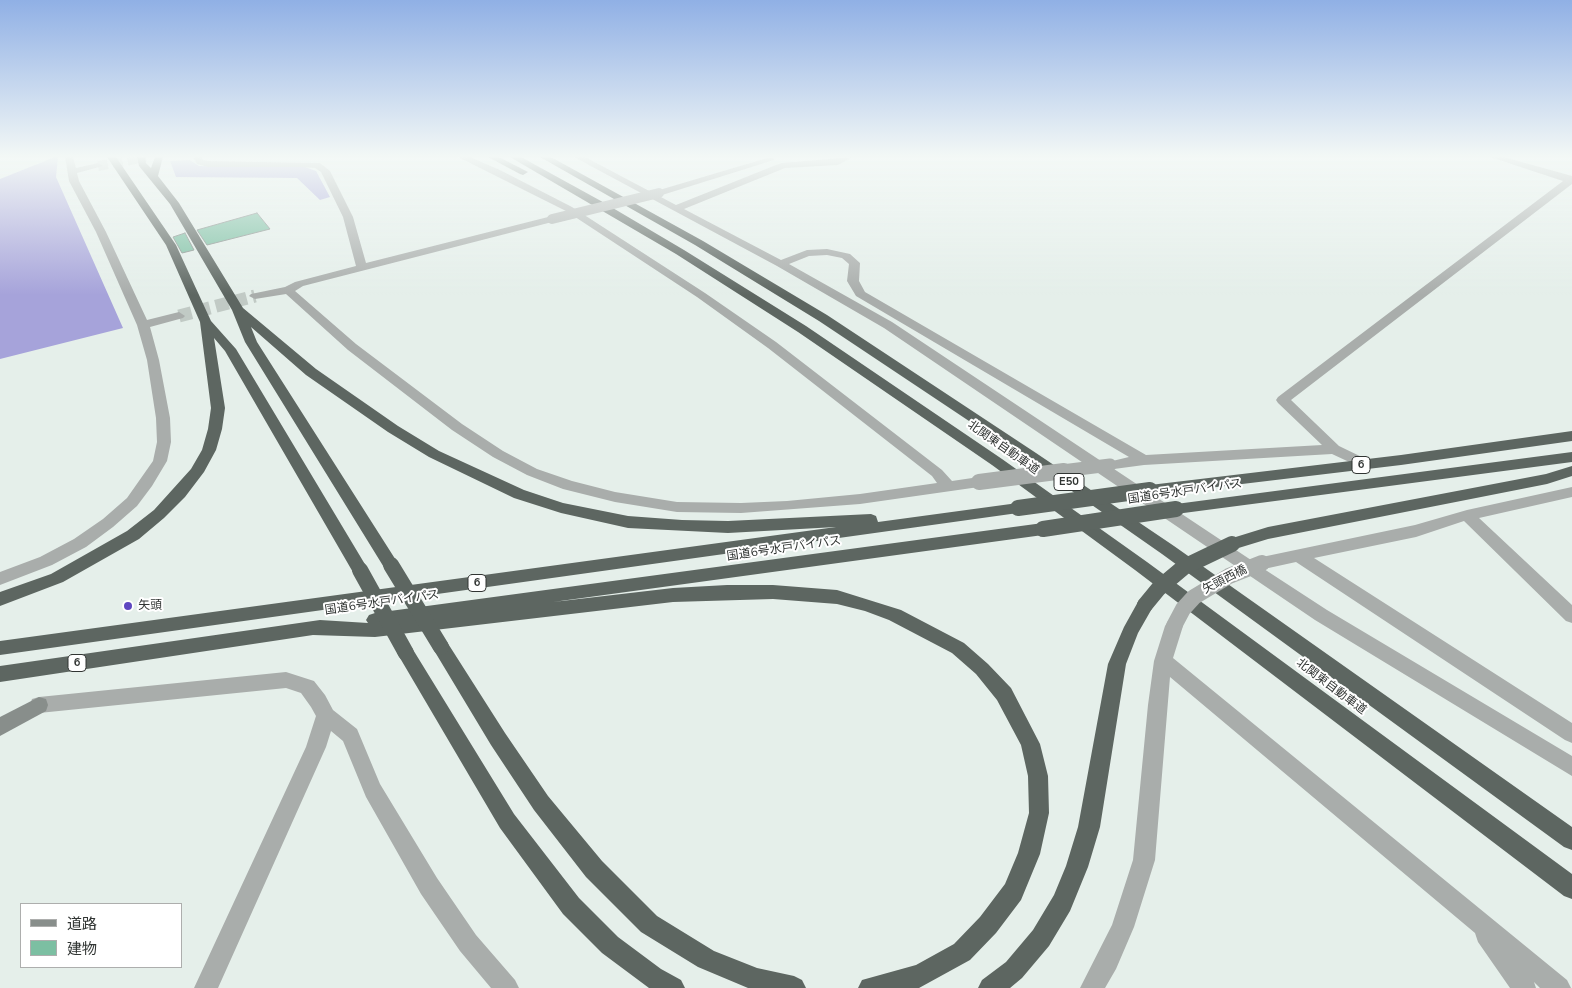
<!DOCTYPE html>
<html>
<head>
<meta charset="utf-8">
<style>
	body { margin:0 }
	#map { position:relative; width:1572px; height:988px; overflow:hidden; background:#e5efea; font-family:"Nunito Sans","Noto Sans JP",sans-serif }
	canvas { display:block }
	.legend { position:absolute; left:20px; top:903px; width:162px; height:65px; box-sizing:border-box; background:#fff; border:1px solid #adaead; margin:0; padding:6px 9px; list-style:none; font-size:15px; color:#313533 }
	.legend li { display:flex; align-items:center; gap:10px; height:25px }
	.legend b { width:25px; border:1px solid #adaead }
</style>
</head>
<body>
<div id="map">
<canvas width="1572" height="988"></canvas>
<ul class="legend">
<li><b style="height:6px;background:#888e8b"></b>道路</li>
<li><b style="height:14px;background:#7cbfa2"></b>建物</li>
</ul>
</div>
<script>
const c = document.querySelector('canvas').getContext('2d');
c.lineJoin = 'round';
function fillPath(path, color) { c.fillStyle = color; c.fill(path, 'evenodd'); }
const shape = rows => new Path2D(rows.map(r => 'M' + r).join(''));
function trace(path, color, width, dash) { c.strokeStyle = color; c.lineWidth = width; c.lineCap = dash ? 'butt' : 'round'; c.setLineDash(dash || []); c.stroke(path); }
function write(font, color, halo, rows, align = 'center') {
  c.font = font + ' "Nunito Sans","Noto Sans JP",sans-serif'; c.lineWidth = 4; c.setLineDash([]); c.textBaseline = 'middle'; c.strokeStyle = halo; c.fillStyle = color; for (const [text, x, y, turn = 0] of rows) {
    c.save(); c.translate(x, y); c.rotate((+turn || 0) * Math.PI / 180); c.textAlign = isNaN(turn) ? turn : align; if (halo) c.strokeText(text, 0, 0); c.fillText(text, 0, 0); c.restore();
  }
}
const forest = shape([
	[55,157,58,157,56,177,123,328,0,359,0,179],
	[190,160,199,166,305,167,316,171,330,197,320,200,297,178,176,177,170,161]
]);
const building = shape([
	[257,213,270,229,207,245,197,230,257,213],
	[185,233,194,250,182,253,173,237,185,233]
]);
const streetTunnelFar1 = shape([
	[98,166,146,157]
]);
const streetTunnel = shape([
	[179,316,255,296]
]);
const street = shape([
	[65,157,73,157,76,168,98,163,103,166,77,173,79,181,106,232,147,320,179,312,185,316,183,318,150,327,159,360,170,418,171,442,167,461,152,486,137,506,113,527,86,547,52,565,0,585,0,572,40,557,74,539,103,519,127,498,153,461,157,442,156,418,147,360,137,325,96,232,69,181,65,157],
	[193,157,201,157,203,160,208,161,320,163,330,171,353,217,366,263,552,216,556,217,556,221,303,286,295,291,356,344,462,424,503,451,537,469,572,481,615,492,677,502,741,503,787,501,860,494,937,483,932,476,768,348,697,297,566,211,458,157,470,157,500,170,572,207,705,293,776,342,942,470,952,481,979,477,984,478,986,482,984,486,979,487,860,504,741,513,677,512,615,502,563,489,527,475,493,457,452,430,348,350,286,294,255,299,249,296,251,294,285,287,295,282,356,266,343,217,321,172,315,168,300,167,208,167,197,164,193,157],
	[574,157,585,157,655,194,656,191,767,158,773,158,774,160,659,196,676,205,781,163,853,157,838,165,785,168,684,209,781,260,807,250,827,249,850,254,860,263,859,281,865,292,1146,455,1322,445,1278,403,1276,400,1278,397,1563,181,1490,157,1504,157,1572,176,1572,184,1291,400,1339,446,1370,461,1372,464,1370,467,1360,467,1332,454,1144,465,1114,469,1254,562,1256,559,1262,557,1415,525,1467,510,1572,487,1572,497,1479,518,1572,605,1572,623,1566,621,1464,521,1416,537,1314,558,1572,723,1572,743,1565,740,1296,562,1264,569,1327,610,1572,756,1572,776,1315,620,884,328,777,266,574,157],
	[827,255,842,258,849,264,847,281,856,296,1129,457,1104,463,892,322,789,264,809,256,827,255],
	[1174,619,1180,621,1183,626,1173,658,1567,980,1571,988,1540,988,1534,982,1536,988,1510,988,1478,942,1475,933,1170,677,1155,860,1134,927,1116,969,1105,988,1080,988,1112,925,1133,860,1148,705,1154,661,1165,626,1168,621,1174,619],
	[286,672,314,681,325,695,333,710,357,729,380,784,437,878,476,935,515,980,519,988,491,988,460,951,421,894,366,797,343,741,331,731,326,747,218,988,194,988,306,747,316,716,311,707,301,693,286,688,39,713,32,711,30,705,32,699,39,697,286,672]
]);
const secondary = shape([
	[39,697,46,699,48,705,46,711,0,736,0,717,39,697]
]);
const highway = shape([
	[107,157,116,157,176,245,211,321,236,349,366,566,368,570,366,574,360,576,354,574,225,351,214,338,225,408,222,429,216,450,204,472,185,497,164,518,139,539,63,582,0,606,0,592,51,574,127,531,154,510,191,469,202,450,208,429,211,408,200,322,166,245,107,157],
	[137,157,145,157,146,163,151,168,155,157,163,157,158,176,179,203,243,308,316,369,398,426,439,451,524,490,563,503,628,516,682,520,728,521,871,514,876,516,878,522,1018,503,1023,504,1026,508,1023,512,1018,513,0,655,0,641,836,527,728,533,628,528,561,513,514,498,429,457,388,432,306,375,251,327,257,342,399,565,397,569,391,571,385,569,245,342,232,310,170,204,139,166,137,157],
	[488,157,499,157,528,172,523,175,520,174,488,157],
	[510,157,521,157,601,201,684,250,806,326,1002,459,1147,562,1572,874,1572,899,1564,896,1135,570,992,465,798,332,676,254,510,157],
	[540,157,551,157,703,241,827,315,1036,453,1174,546,1572,827,1572,850,1564,847,1162,554,1026,459,819,321,695,245,540,157],
	[1572,431,1572,441,1401,465,1150,495,1145,494,1143,490,1145,486,1150,485,1401,455,1572,431],
	[1572,452,1572,462,1176,514,1171,513,1168,509,1171,505,1176,504,1572,452],
	[1572,466,1572,476,1547,484,1268,539,1232,550,1226,548,1224,544,1226,540,1268,527,1546,474,1572,466],
	[1043,523,1049,525,1051,529,1049,533,1043,535,553,602,673,588,727,585,773,585,837,590,901,610,964,643,988,664,1011,688,1040,744,1048,776,1049,813,1040,854,1021,900,996,933,970,960,919,988,858,988,862,980,916,965,954,944,980,917,1005,884,1018,853,1029,813,1028,776,1021,745,997,700,976,674,952,653,889,620,865,611,837,604,773,599,673,602,375,637,313,635,0,682,0,666,320,620,368,623,366,620,369,615,375,613,1043,523],
	[1145,598,1151,600,1154,605,1138,633,1126,664,1100,827,1088,867,1070,911,1049,946,1022,978,1010,988,978,988,982,980,1006,962,1033,930,1054,895,1066,866,1078,827,1108,664,1124,627,1139,600,1145,598],
	[441,640,447,642,505,733,548,796,602,861,657,916,714,951,757,968,794,976,802,980,806,988,748,988,698,967,641,932,586,877,534,810,491,745,435,652,432,647,435,642,441,640],
	[406,646,412,648,514,814,579,898,618,937,661,969,681,980,685,988,649,988,645,985,602,953,563,914,500,828,400,658,397,653,400,648,406,646]
]);
const streetBridgeFar2 = shape([
	[552,219,659,193]
]);
const streetBridgeFar1 = shape([
	[1054,472,1110,465]
]);
const streetBridge = shape([
	[979,482,1064,471],
	[1174,626,1183,609,1194,597,1229,576,1262,563]
]);
const highwayBridge = shape([
	[1018,508,1150,490],
	[1043,529,1176,509],
	[391,565,441,647],
	[360,570,406,653],
	[1145,605,1159,588,1184,567,1232,544]
]);
const markers = [
	[128,606,5,"#5e47c0"]
];
const shields = [
	[1361,465,18],
	[1069,482,30],
	[477,583,18],
	[77,663,18]
];
const shieldNames = [
	["6",1361,465],
	["E50",1069,482],
	["6",477,583],
	["6",77,663]
];
const streetNames = [
	["北関東自動車道",1003,448,35],
	["国道6号水戸バイパス",1185,492,-8],
	["国道6号水戸バイパス",784,549,-8],
	["矢頭西橋",1225,580,-27],
	["国道6号水戸バイパス",382,603,-8],
	["北関東自動車道",1331,687,37]
];
const poiNames = [
	["矢頭",138,606]
];
fillPath(forest, '#a6a3da');
fillPath(building, '#7cbfa2');
trace(building, '#868f8b', 1);
trace(streetTunnelFar1, '#c1cac5', 10, [10, 5]);
trace(streetTunnel, '#c1cac5', 13, [13, 6]);
fillPath(street, '#a9adab');
fillPath(secondary, '#888e8b');
fillPath(highway, '#5d6661');
trace(streetBridgeFar2, '#a9adab', 10);
trace(streetBridgeFar1, '#a9adab', 13);
trace(streetBridge, '#a9adab', 16);
trace(highwayBridge, '#5d6661', 16);
const sky = c.createLinearGradient(0, 0, 0, 295);
sky.addColorStop(0, '#90b0e5');
sky.addColorStop(0.53, '#f3f8f6');
sky.addColorStop(1, '#f3f8f600');
c.fillStyle = sky;
c.fillRect(0, 0, 1572, 295);
for (const [x, y, r, color] of markers) { const dot = new Path2D(); dot.arc(x, y, r, 0, 2 * Math.PI); c.fillStyle = color; c.fill(dot); trace(dot, '#fff', 2); }
for (const [x, y, w] of shields) { const box = new Path2D(); box.roundRect(x - w / 2, y - 8.5, w, 17, 4); c.fillStyle = '#fff'; c.fill(box); trace(box, '#313533', 1); }
write('bold 11px', '#313533', null, shieldNames);
write('12px', '#313533', '#fff', streetNames);
write('12px', '#313533', '#fff', poiNames, 'left');
</script>
</body>
</html>
